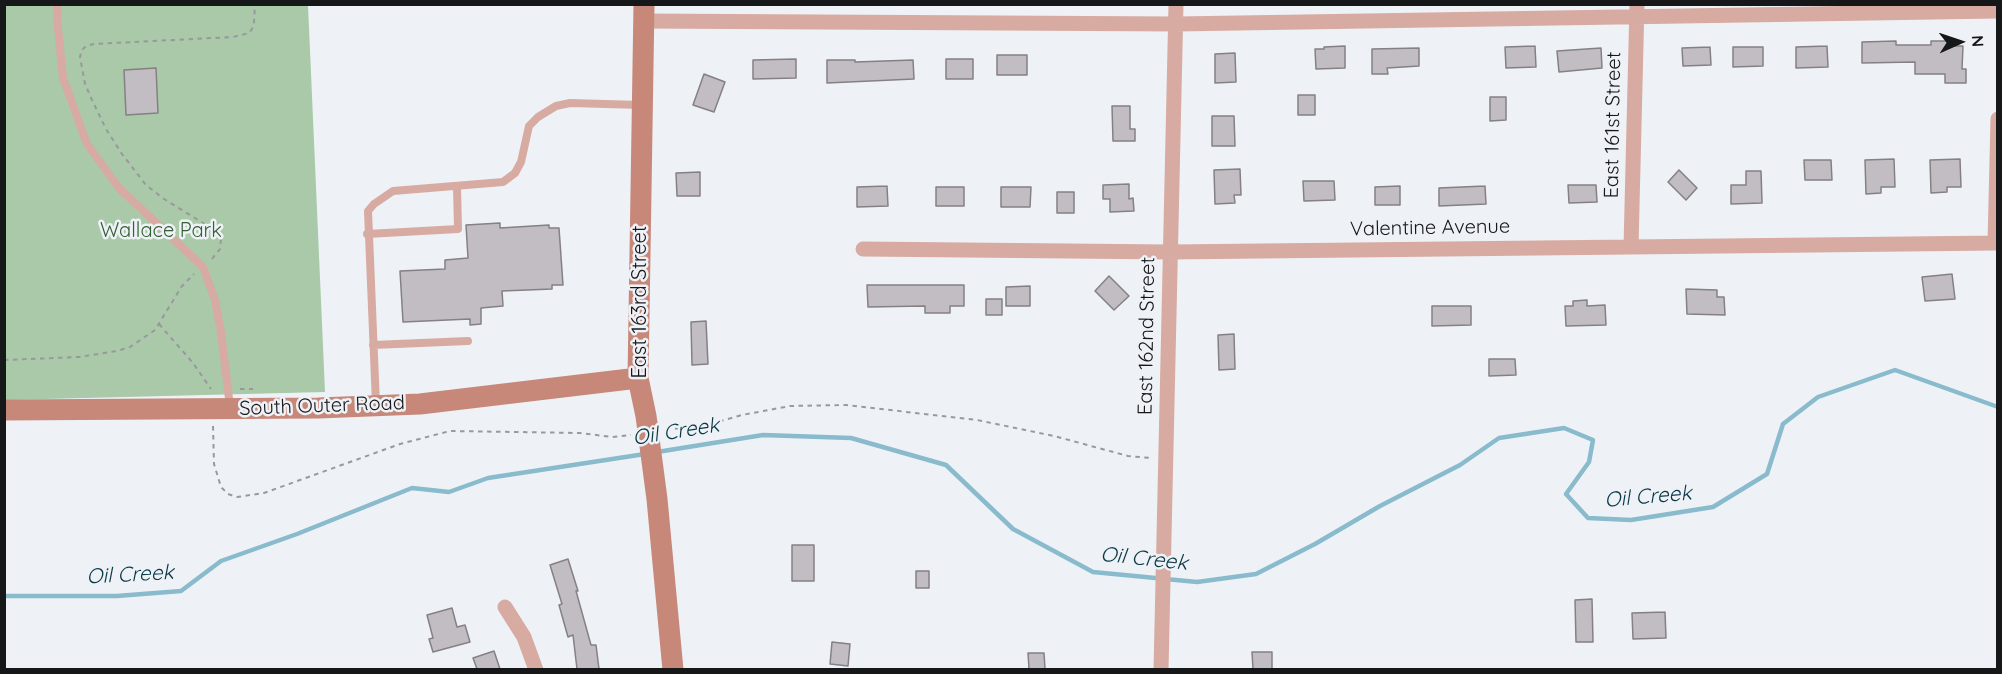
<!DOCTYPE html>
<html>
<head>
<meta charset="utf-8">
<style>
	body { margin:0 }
	#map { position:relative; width:2002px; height:674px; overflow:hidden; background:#eef2f7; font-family:Quicksand,sans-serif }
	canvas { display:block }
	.frame { position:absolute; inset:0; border:6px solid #161719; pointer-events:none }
	.north { position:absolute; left:1930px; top:12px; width:60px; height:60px; -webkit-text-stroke:4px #eef2f7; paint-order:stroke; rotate:87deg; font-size:16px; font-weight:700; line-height:24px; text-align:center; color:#161719 }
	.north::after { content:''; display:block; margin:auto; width:21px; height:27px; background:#161719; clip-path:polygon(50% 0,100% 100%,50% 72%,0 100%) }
</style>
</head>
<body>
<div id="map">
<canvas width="2002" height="674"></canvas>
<div class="frame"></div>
<div class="north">N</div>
</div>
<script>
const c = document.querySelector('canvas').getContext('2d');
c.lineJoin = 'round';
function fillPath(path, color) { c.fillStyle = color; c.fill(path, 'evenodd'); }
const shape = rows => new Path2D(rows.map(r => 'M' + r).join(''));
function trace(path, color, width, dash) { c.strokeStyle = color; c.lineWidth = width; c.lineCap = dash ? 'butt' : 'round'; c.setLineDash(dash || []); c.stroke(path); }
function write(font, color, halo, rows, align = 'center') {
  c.font = font + ' Quicksand,sans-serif'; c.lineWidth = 5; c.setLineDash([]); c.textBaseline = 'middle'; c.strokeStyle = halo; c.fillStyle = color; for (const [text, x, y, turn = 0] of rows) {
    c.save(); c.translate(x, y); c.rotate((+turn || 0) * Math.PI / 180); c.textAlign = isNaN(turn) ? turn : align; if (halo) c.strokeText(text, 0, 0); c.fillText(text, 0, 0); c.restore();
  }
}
const green = shape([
	[4,5,308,5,325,392,5,400]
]);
const stream = shape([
	[657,452,763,435,851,438,946,465,1013,529,1093,572,1197,582,1256,574,1315,544,1380,506,1460,465,1499,438,1564,428,1593,440,1589,462,1566,494,1588,518,1631,520,1713,507,1767,474,1783,424,1818,397,1895,370,1998,407],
	[4,596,117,596,181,591,221,561,297,534,412,488,449,492,488,478,645,454]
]);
const building = shape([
	[1896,41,1896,45,1931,45,1931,41,1948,41,1948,46,1963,46,1962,69,1966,69,1966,83,1945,83,1945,74,1915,74,1915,62,1862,63,1862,42,1896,41],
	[1345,46,1345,68,1316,69,1315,49,1324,49,1324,47,1345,46],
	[1535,46,1536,67,1506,68,1505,47,1535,46],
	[1827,46,1828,67,1796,68,1796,47,1827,46],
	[1710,47,1711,65,1683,66,1682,48,1710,47],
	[1733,47,1763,47,1763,66,1733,67,1733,47],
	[1419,48,1419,66,1387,68,1388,74,1372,74,1372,49,1419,48],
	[1601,48,1602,68,1559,72,1557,51,1601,48],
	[1235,53,1236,82,1215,83,1215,54,1235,53],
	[997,55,1027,55,1027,75,997,75,997,55],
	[796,59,796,78,753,79,753,60,796,59],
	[946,59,973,59,973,79,946,79,946,59],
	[827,60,855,60,855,62,913,60,914,79,827,83,827,60],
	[156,68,158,113,126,115,124,70,156,68],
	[704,74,725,82,714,112,693,105,704,74],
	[1298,95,1315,95,1315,115,1298,115,1298,95],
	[1490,97,1506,97,1506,120,1490,121,1490,97],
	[1112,106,1130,106,1130,129,1135,129,1135,141,1113,141,1112,106],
	[1212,116,1234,116,1235,146,1212,146,1212,116],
	[1894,159,1895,187,1881,187,1881,193,1866,194,1865,160,1894,159],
	[1960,159,1961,187,1947,187,1947,192,1931,193,1930,160,1960,159],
	[1804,160,1831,160,1832,180,1805,180,1804,160],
	[1240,169,1241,195,1234,195,1235,203,1215,204,1214,170,1240,169],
	[1679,170,1697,188,1686,200,1668,182,1679,170],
	[1746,171,1761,171,1762,203,1731,204,1731,185,1746,185,1746,171],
	[700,172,700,196,677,196,676,173,700,172],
	[1303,181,1334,181,1335,200,1304,201,1303,181],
	[1129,184,1129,199,1133,198,1134,211,1110,212,1110,199,1103,199,1103,185,1129,184],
	[1568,185,1596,185,1597,202,1569,203,1568,185],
	[887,186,888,206,857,207,857,187,887,186],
	[1400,186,1400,205,1375,205,1375,187,1400,186],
	[1485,186,1486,204,1439,206,1439,188,1485,186],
	[936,187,964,187,964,206,936,206,936,187],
	[1001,187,1031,187,1030,207,1001,207,1001,187],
	[1057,192,1074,192,1074,213,1057,213,1057,192],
	[500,223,500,228,549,225,549,228,559,228,563,285,552,285,552,289,502,291,503,306,481,308,481,324,470,325,470,319,403,322,400,271,445,269,445,260,468,258,466,225,500,223],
	[1952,274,1955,299,1925,301,1922,277,1952,274],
	[1109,276,1129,296,1114,310,1095,291,1109,276],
	[867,285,964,285,964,306,950,306,950,313,925,313,925,306,868,307,867,285],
	[1030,286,1030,306,1006,306,1006,287,1030,286],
	[1686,289,1717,290,1717,297,1724,297,1725,315,1687,314,1686,289],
	[986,299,1002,299,1002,315,986,315,986,299],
	[1587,300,1587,306,1605,305,1606,325,1566,326,1565,306,1573,306,1573,301,1587,300],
	[1432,306,1471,306,1471,325,1432,326,1432,306],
	[706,321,708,364,692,365,691,322,706,321],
	[1234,334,1235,369,1219,370,1218,335,1234,334],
	[1489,359,1515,359,1516,375,1489,376,1489,359],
	[792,545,814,545,814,581,792,581,792,545],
	[568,559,578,591,576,591,591,645,596,645,599,669,577,669,573,635,568,637,559,605,562,604,550,565,568,559],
	[916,571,929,571,929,588,916,588,916,571],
	[1592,599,1593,642,1576,642,1575,600,1592,599],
	[452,608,457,627,465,625,470,642,433,652,429,639,433,638,427,615,452,608],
	[1665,612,1666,638,1633,639,1632,613,1665,612],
	[832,642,850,644,848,666,830,664,832,642],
	[494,651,500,669,477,669,473,658,494,651],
	[1252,652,1272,652,1272,669,1253,669,1252,652],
	[1028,653,1044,653,1045,669,1029,669,1028,653]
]);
const path = shape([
	[212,259,220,249,221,239,216,231,164,199,146,185,122,154,106,129,92,100,85,84,80,57,82,50,86,46,94,44,233,37,249,33,252,29,254,22,255,4],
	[159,324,193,363,211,389],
	[4,360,79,357,117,351,130,347,155,330,182,286,194,274],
	[240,389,253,389],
	[213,426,214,464,221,487,228,494,237,497,264,493,400,444,450,431,580,433,612,437,631,435],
	[666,430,710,424,742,415,790,406,846,405,977,420,1054,436,1128,456,1151,458]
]);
const lane = shape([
	[58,4,57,18,63,78,87,144,119,188,203,267,215,300,221,332,230,407],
	[367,234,458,229,457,186],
	[373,345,468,341],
	[376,404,368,211,374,204,393,191,503,182,515,173,521,162,529,126,538,117,556,106,570,103,641,105]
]);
const street = shape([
	[643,21,1176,24,1998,11],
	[1995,243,1998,119],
	[1631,247,1637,4],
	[863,249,1170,252,1998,243],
	[505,607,524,637,536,670],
	[1161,670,1176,4]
]);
const secondary = shape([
	[644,4,638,378,646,416,657,499,673,670],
	[4,410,318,408,420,404,638,378]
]);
const streetNames = [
	["East 161st Street",1613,125,-89],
	["Valentine Avenue",1430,228,-1],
	["East 163rd Street",640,302,-90],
	["East 162nd Street",1147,336,-89],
	["South Outer Road",322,406,-2]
];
const parkNames = [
	["Wallace Park",161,231]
];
const waterNames = [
	["Oil Creek",676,432,-9],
	["Oil Creek",1648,497,-5],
	["Oil Creek",1144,559,6],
	["Oil Creek",130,575,-3]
];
fillPath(green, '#a9c9a8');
trace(stream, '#89bbcd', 4.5);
fillPath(building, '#c2bdc2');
trace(building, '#848084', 1.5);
trace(path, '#97999d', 2, [4.5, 4.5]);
trace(lane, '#d7aba2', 8);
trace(street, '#d7aba2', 15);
trace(secondary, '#c7887a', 21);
write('20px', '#161719', '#eef2f7', streetNames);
write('20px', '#336134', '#eef2f7', parkNames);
write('italic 21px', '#0a3946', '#eef2f7', waterNames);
</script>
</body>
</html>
